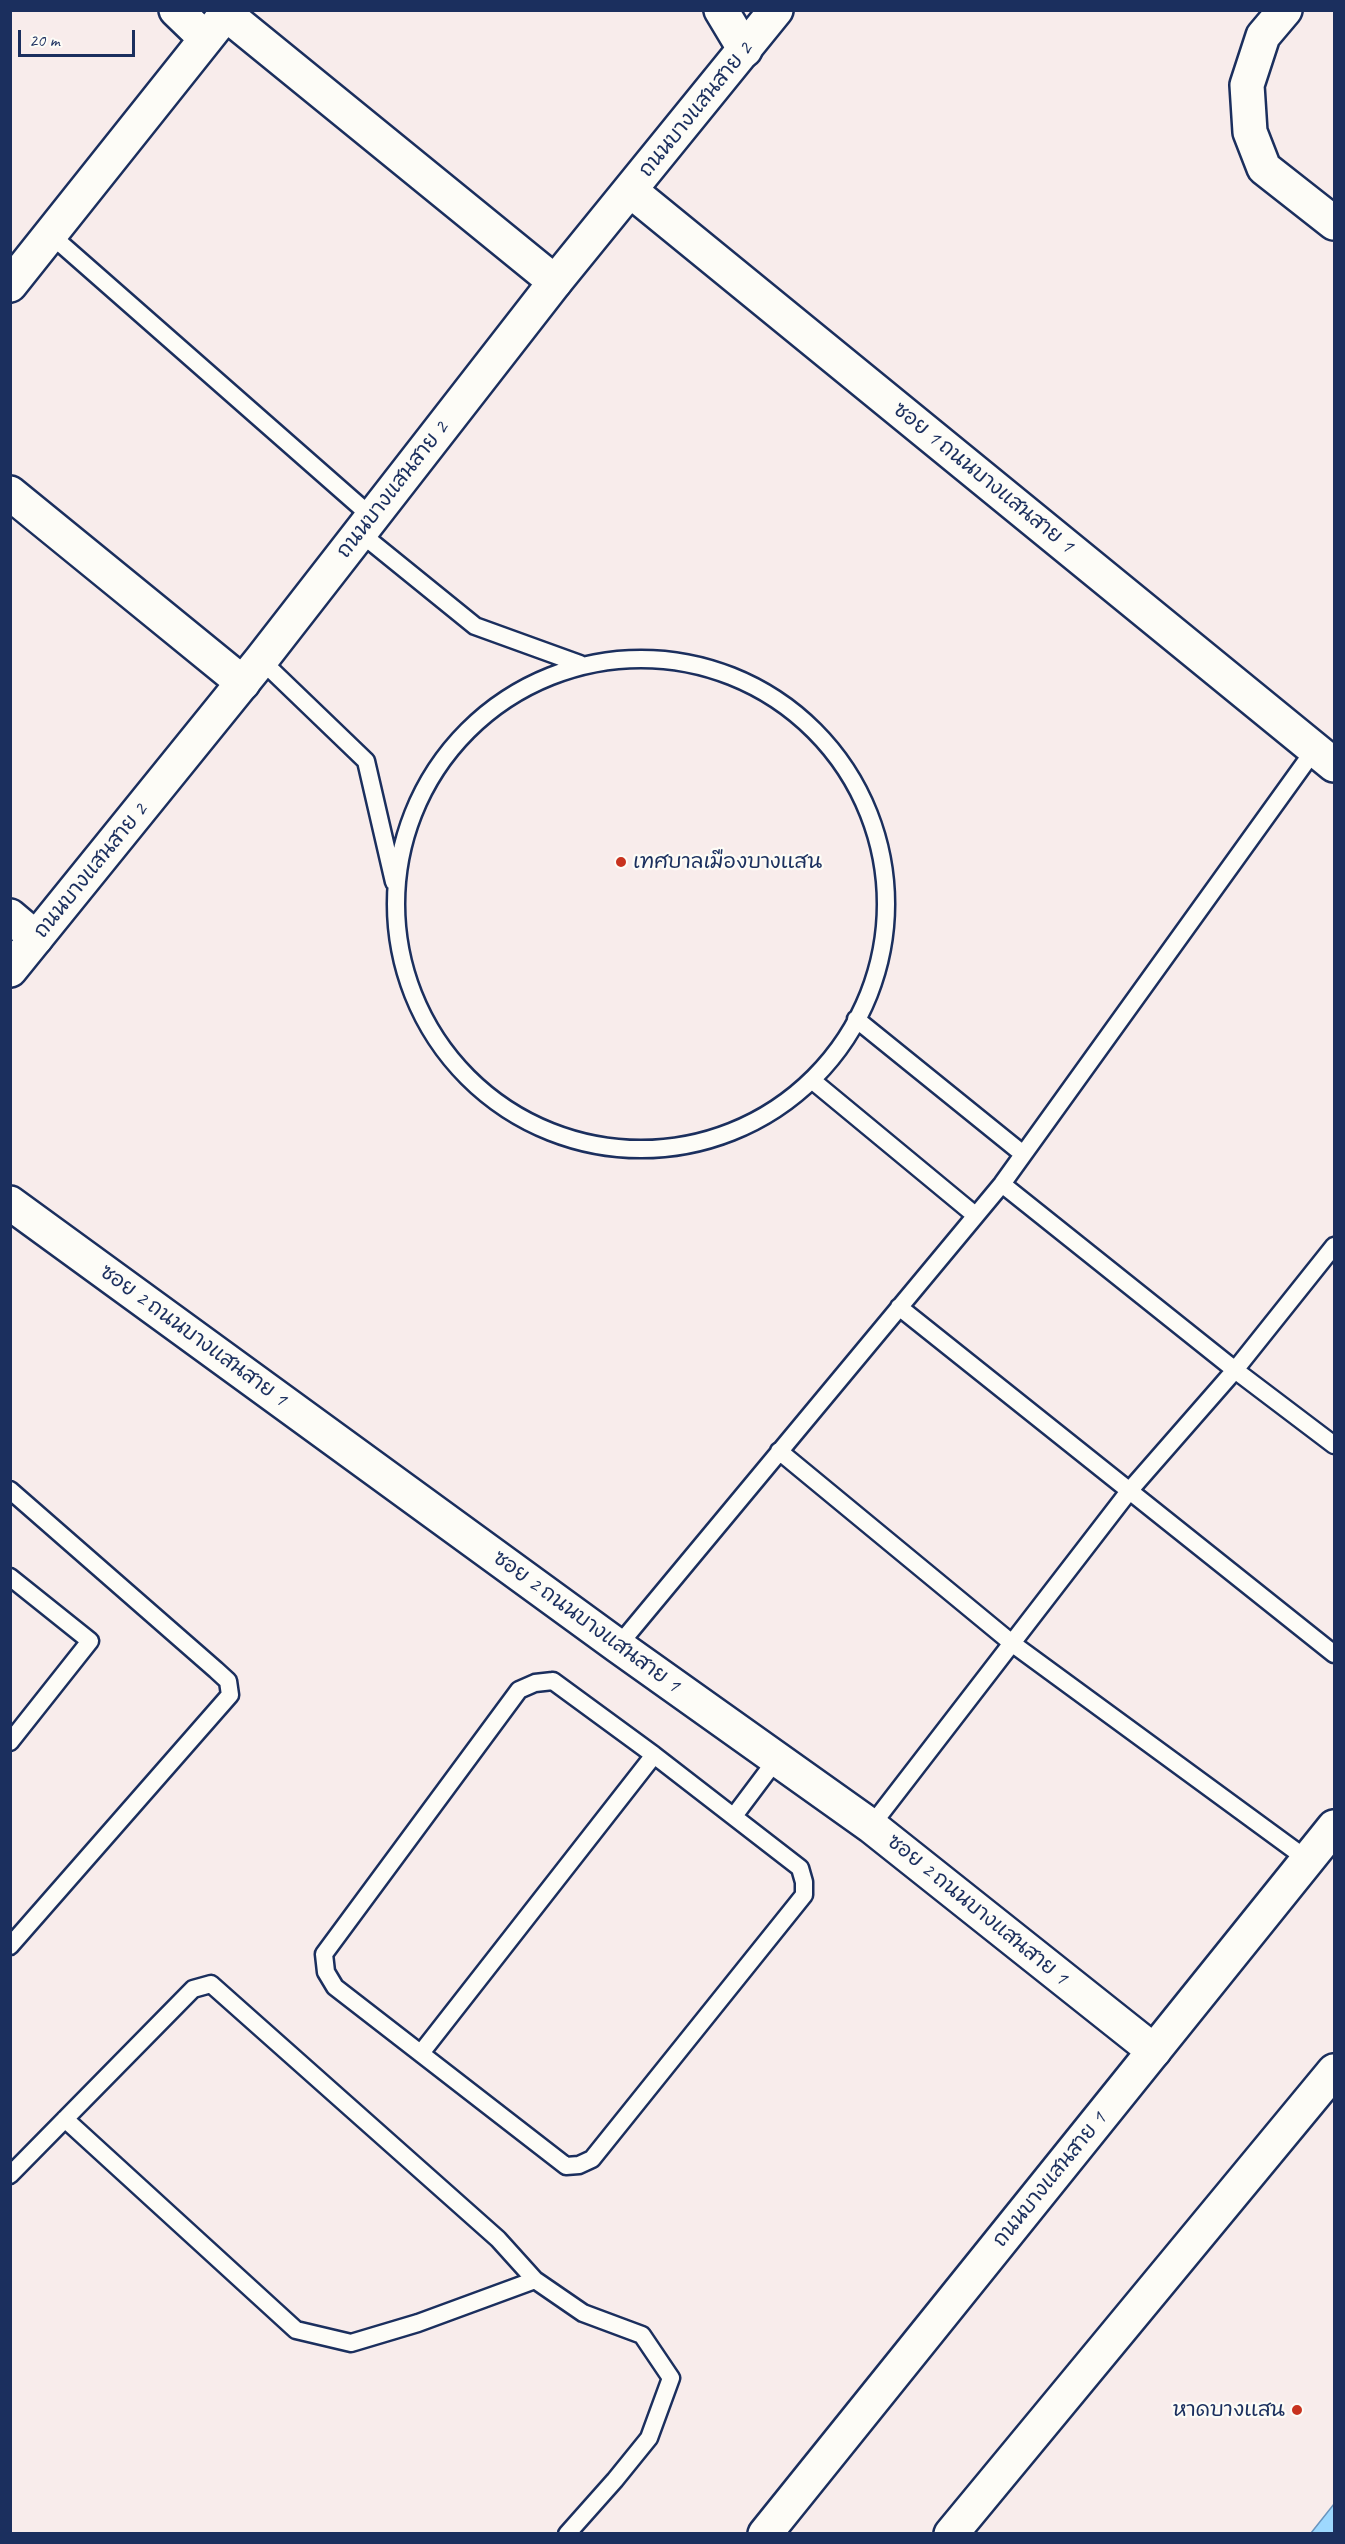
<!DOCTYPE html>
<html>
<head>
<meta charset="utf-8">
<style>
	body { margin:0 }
	#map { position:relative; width:1345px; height:2544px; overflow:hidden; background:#f8eceb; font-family:Caveat,sans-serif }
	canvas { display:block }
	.frame { position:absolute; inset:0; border:12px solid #1b2f5e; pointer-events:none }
	.scale { position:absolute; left:18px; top:30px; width:117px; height:27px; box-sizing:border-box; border:3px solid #1b2f5e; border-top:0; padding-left:8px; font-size:18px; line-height:21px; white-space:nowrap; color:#1b2f5e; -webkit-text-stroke:4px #fdfcf7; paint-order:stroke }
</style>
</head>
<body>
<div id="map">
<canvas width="1345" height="2544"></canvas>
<div class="frame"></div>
<div class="scale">20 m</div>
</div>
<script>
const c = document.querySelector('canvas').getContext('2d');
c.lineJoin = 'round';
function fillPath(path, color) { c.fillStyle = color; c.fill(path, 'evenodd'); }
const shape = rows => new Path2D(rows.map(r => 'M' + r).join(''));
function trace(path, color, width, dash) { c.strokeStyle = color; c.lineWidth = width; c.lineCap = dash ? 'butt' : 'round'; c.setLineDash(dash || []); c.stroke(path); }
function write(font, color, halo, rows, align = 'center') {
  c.font = font + ' Caveat,"Playpen Sans Thai",sans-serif'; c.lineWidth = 4.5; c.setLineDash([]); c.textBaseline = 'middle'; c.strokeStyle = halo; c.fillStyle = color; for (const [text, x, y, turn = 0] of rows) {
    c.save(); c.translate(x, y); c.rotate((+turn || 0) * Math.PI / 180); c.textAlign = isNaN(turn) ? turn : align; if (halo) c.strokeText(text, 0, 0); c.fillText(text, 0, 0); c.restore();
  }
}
const water = shape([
	[1334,2504,1334,2533,1311,2533,1334,2504]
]);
const lane = shape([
	[51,235,372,517],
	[359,532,475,626,580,664],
	'396 904a245 245 0 1 1 490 0a245 245 0 1 1-490 0Z',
	[261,660,366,761,394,882],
	[856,1019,1023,1154],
	[813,1081,975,1215],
	[1002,1184,1235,1370,1334,1445],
	[899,1307,1334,1654],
	[779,1451,1013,1644,1308,1860],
	[10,1490,216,1670,228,1681,230,1695,10,1946],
	[10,1577,90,1641,10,1742],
	[618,1646,1002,1184,1315,749],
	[553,1681,654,1755,800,1868,804,1882,804,1895,592,2159,579,2165,566,2166,335,1987,326,1972,324,1954,519,1690,535,1683,553,1681],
	[734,1816,776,1760],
	[871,1826,1130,1490,1235,1370,1334,1246],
	[421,2053,654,1755],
	[65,2119,296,2330,351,2343,418,2323,535,2280],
	[10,2175,193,1989,211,1984,498,2239,535,2280,583,2313,642,2335,671,2378,649,2438,615,2480,567,2534]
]);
const street = shape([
	[176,10,206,39],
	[721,10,745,50],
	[1285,10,1263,36,1247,85,1250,132,1264,168,1334,223],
	[226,14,555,282],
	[631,191,1334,765],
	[10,285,229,10],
	[10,493,243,683],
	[10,916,36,938],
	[10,1203,618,1646,871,1826,1154,2051],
	[951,2534,1334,2071]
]);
const secondary = shape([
	[10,970,261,660,555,282,776,10],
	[765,2534,1334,1827]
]);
const markers = [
	[621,862,6,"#c8321e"],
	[1297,2410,6,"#c8321e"]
];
const streetNames = [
	["ถนนบางแสนสาย 2",696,110,-51],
	["ซอย 1 ถนนบางแสนสาย 1",983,478,39],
	["ถนนบางแสนสาย 2",393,490,-52],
	["ถนนบางแสนสาย 2",91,871,-51],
	["ซอย 2 ถนนบางแสนสาย 1",193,1336,36],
	["ซอย 2 ถนนบางแสนสาย 1",586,1622,36],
	["ซอย 2 ถนนบางแสนสาย 1",977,1910,39],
	["ถนนบางแสนสาย 1",1050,2180,-51]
];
const poiNames = [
	["เทศบาลเมืองบางแสน",633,862],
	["หาดบางแสน",1285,2410,"right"]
];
fillPath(water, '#9ed9ff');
trace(water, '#6a95bf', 1.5);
trace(lane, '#1b2f5e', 21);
trace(street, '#1b2f5e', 38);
trace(secondary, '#1b2f5e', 38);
trace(lane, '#fdfcf7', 16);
trace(street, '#fdfcf7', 33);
trace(secondary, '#fdfcf7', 33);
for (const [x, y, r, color] of markers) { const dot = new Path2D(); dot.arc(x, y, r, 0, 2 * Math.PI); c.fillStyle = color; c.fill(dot); trace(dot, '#fdfcf7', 2); }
write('21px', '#1b2f5e', '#fdfcf7', streetNames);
write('21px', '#1b2f5e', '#fdfcf7', poiNames, 'left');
</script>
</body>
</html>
